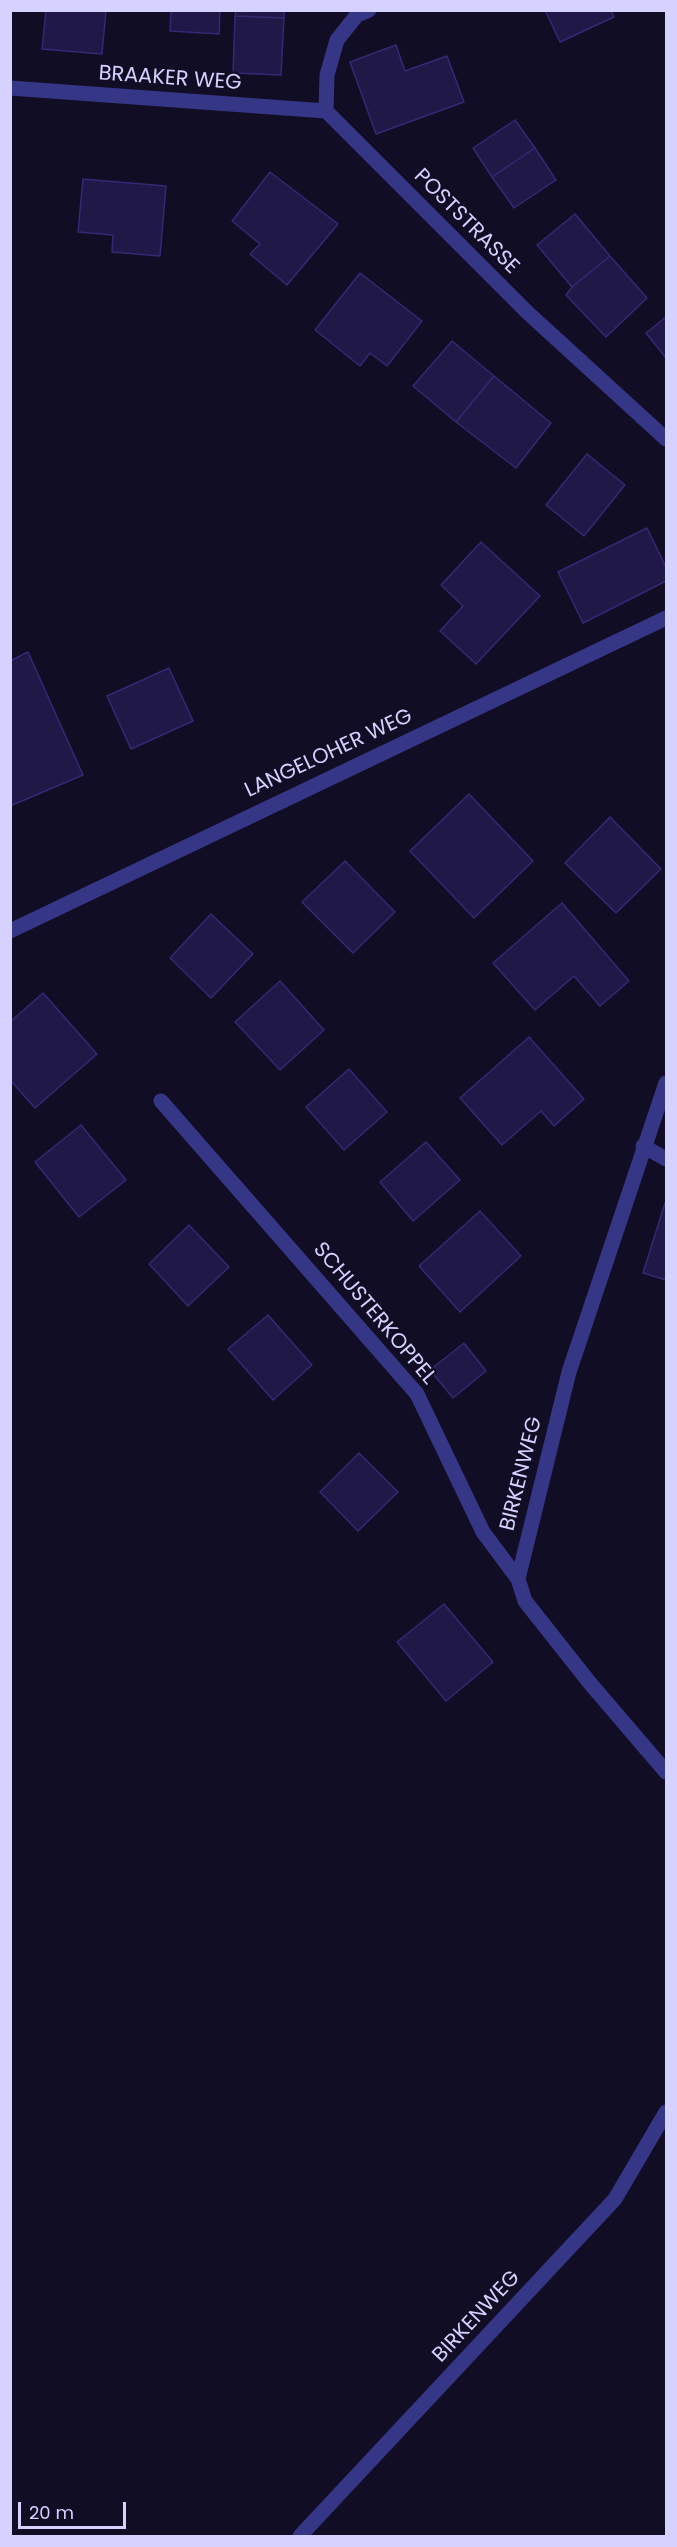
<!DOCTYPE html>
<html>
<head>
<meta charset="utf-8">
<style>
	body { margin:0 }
	#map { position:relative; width:677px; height:2547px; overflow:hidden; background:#110d25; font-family:Poppins,sans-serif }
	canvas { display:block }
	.frame { position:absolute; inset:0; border:12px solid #d5d2ff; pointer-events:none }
	.scale { position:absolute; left:18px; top:2502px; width:108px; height:27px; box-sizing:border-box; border:3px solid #d5d2ff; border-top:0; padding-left:8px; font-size:18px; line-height:21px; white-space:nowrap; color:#d5d2ff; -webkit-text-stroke:4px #110d25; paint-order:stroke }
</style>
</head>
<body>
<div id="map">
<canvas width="677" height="2547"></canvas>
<div class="frame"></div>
<div class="scale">20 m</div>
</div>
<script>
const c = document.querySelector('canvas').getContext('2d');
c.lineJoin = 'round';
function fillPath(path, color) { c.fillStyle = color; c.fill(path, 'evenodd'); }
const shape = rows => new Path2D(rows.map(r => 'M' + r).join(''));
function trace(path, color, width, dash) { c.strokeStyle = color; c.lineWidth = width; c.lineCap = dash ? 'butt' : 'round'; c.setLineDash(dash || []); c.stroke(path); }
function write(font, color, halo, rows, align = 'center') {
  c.font = font + ' Poppins,sans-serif'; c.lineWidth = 4.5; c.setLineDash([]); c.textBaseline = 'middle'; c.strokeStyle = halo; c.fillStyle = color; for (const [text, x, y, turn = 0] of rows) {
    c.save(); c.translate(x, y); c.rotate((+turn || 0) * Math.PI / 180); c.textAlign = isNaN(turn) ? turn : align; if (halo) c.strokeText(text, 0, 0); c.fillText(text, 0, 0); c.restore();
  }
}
const building = shape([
	[46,10,106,10,102,54,42,49,46,10],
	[171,10,220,10,219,34,170,31,171,10],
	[236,10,284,10,284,18,235,16,236,10],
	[545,10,611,10,614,17,560,42,545,10],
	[235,16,284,18,281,75,233,73,235,16],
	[396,45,405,71,447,56,464,102,376,134,350,62,396,45],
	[515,120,535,148,492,177,473,148,515,120],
	[535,148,556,180,514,208,492,177,535,148],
	[270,172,338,224,287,285,250,254,260,244,232,221,270,172],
	[83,179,166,186,160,256,112,252,113,235,78,232,83,179],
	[575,214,610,256,572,287,537,245,575,214],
	[610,256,647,298,606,337,566,295,572,287,610,256],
	[360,273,422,321,387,366,370,353,360,366,315,330,360,273],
	[666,317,666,358,646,333,666,317],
	[452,341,494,376,456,422,413,386,452,341],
	[494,376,551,423,516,468,456,422,494,376],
	[587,454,625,485,584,536,546,505,587,454],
	[647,528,666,567,666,581,583,623,558,572,647,528],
	[481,542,540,596,476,664,440,631,463,606,441,585,481,542],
	[28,652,83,775,10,806,10,661,28,652],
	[169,668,193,721,131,749,107,696,169,668],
	[469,794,533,861,474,918,410,851,469,794],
	[610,817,661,869,616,913,565,863,610,817],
	[345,861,395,912,353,953,302,902,345,861],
	[562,903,629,981,600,1006,574,976,535,1010,493,963,562,903],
	[211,914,253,954,211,998,170,958,211,914],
	[280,981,324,1030,280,1070,235,1022,280,981],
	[43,993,97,1054,35,1108,10,1080,10,1022,43,993],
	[529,1037,584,1099,554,1126,541,1111,502,1145,460,1098,529,1037],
	[349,1069,387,1112,344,1150,306,1107,349,1069],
	[81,1125,126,1180,79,1217,35,1162,81,1125],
	[426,1142,460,1180,413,1221,380,1182,426,1142],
	[665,1203,666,1203,666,1280,643,1273,665,1203],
	[480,1211,521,1256,460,1312,419,1266,480,1211],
	[189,1225,229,1267,188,1306,149,1264,189,1225],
	[268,1315,312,1365,273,1400,228,1349,268,1315],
	[464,1343,486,1371,453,1398,430,1370,464,1343],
	[359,1453,398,1492,358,1531,320,1492,359,1453],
	[444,1604,493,1662,446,1701,397,1642,444,1604]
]);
const minor = shape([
	[369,10,357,15,337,40,327,75,326,111,527,312,666,439],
	[10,88,326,111],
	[10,931,666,618],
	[666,1083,569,1372,518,1579,525,1601,589,1682,666,1772],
	[161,1101,417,1394,483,1532,518,1579],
	[643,1146,666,1159],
	[300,2536,615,2199,666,2112]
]);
const streetNames = [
	["BRAAKER WEG",170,79,4],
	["POSTSTRASSE",466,222,45],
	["LANGELOHER WEG",329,754,-25],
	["SCHUSTERKOPPEL",374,1314,50],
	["BIRKENWEG",522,1474,-76],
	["BIRKENWEG",477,2317,-47]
];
fillPath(building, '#201847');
trace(building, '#352975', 1.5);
trace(minor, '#363687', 15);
write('21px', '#d5d2ff', '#110d25', streetNames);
</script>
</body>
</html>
